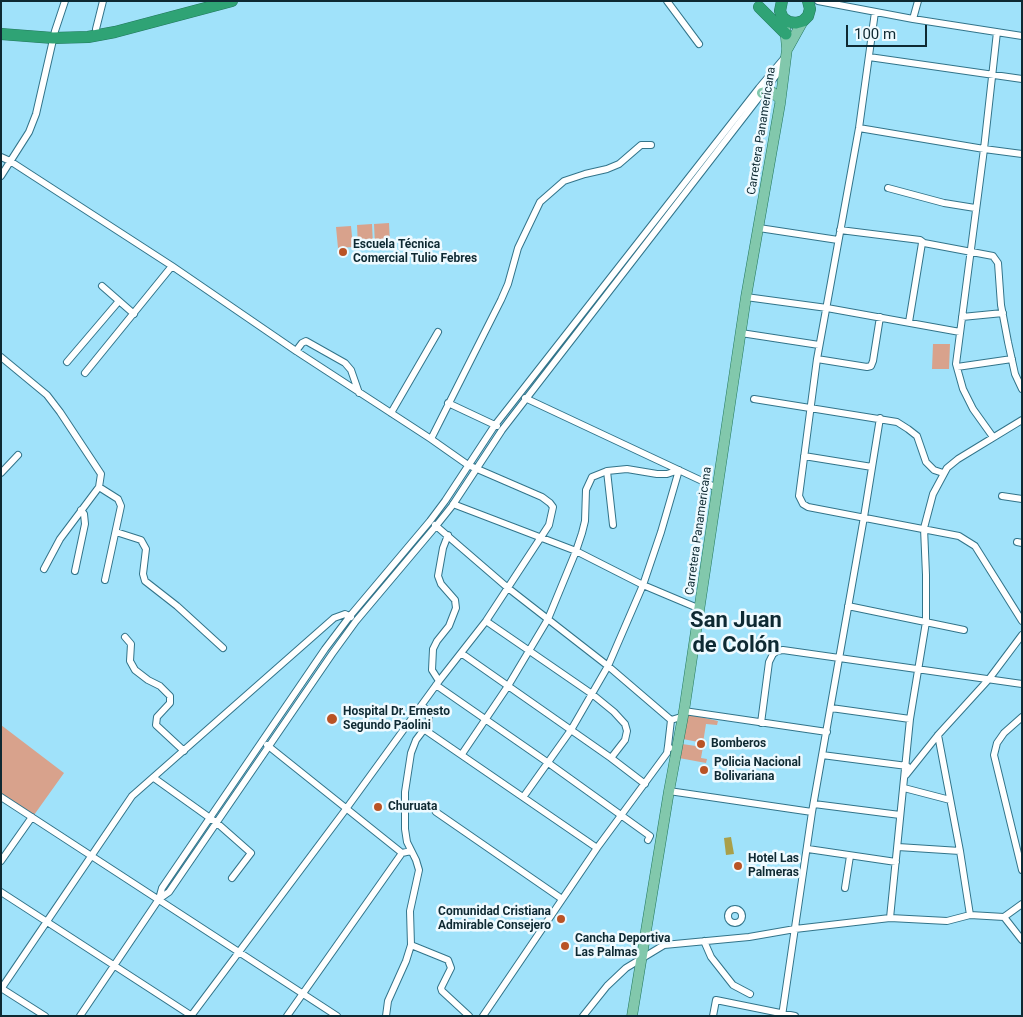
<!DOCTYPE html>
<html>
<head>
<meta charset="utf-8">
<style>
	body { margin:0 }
	#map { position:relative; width:1023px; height:1017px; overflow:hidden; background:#a0e2fa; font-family:Roboto,sans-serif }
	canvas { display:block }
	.frame { position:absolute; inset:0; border:2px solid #0e2932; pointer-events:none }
	.scale { position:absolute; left:846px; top:25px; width:81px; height:22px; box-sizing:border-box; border:2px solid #0e2932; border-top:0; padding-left:6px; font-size:15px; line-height:18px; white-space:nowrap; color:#0e2932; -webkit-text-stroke:4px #eefaff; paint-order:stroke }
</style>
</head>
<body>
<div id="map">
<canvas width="1023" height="1017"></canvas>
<div class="frame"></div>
<div class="scale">100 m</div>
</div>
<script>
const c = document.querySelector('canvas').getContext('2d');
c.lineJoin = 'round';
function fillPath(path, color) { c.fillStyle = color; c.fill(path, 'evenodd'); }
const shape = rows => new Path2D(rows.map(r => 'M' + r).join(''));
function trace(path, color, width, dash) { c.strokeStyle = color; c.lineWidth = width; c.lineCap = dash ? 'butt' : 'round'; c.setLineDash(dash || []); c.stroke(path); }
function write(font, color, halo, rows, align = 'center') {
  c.font = font + ' Roboto,sans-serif'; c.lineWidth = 5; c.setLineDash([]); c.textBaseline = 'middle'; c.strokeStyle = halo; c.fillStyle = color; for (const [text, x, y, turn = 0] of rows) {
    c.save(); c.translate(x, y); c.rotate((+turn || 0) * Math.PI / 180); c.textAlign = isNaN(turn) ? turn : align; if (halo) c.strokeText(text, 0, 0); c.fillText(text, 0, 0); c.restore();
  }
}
const green = shape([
	[389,223,390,244,375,245,374,224],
	[372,224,373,245,358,246,357,225],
	[351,226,353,247,338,248,336,227],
	[933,344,950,344,949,369,932,369],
	[687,714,718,721,717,725,706,724,703,743,683,739],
	[1,725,64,773,34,815,1,794],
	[682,744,703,747,701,758,707,759,706,763,679,758]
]);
const water = shape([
	[731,837,734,854,726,855,724,838]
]);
const street = shape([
	[667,1,699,44],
	[818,1,913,19,1022,36],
	[875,12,859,128,817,359,799,496,803,504,808,507,959,536,975,546,1022,621],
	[913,19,918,1],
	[96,29,103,1],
	[869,57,1022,79],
	[859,128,984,149,1022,154],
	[1,157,10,161,172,266,296,351,431,439,468,465,542,497,550,503,553,507,549,525,486,621,439,681,346,809,191,1016],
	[1,176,29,132,36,114,55,31,65,1],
	[888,188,944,203,975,208],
	[759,228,838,240],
	[840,230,920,240,924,243,993,256,998,263,1001,305,1008,342,1015,374,1022,389],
	[102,286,134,314],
	[746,297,827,308,960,332],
	[962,317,1003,313],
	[909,322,922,243],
	[741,333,819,345],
	[296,351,302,343,306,341,345,363,351,370,359,393],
	[1,357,47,395,60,412,101,474,99,487,60,539,44,569],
	[817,359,867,367,871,366,873,361,880,317],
	[67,362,119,301],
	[957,367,1012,359],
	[85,373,172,266],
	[525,398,717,488],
	[754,399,897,422,908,429,917,436,926,462,934,470,943,473],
	[448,403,497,426],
	[391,413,438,332],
	[993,437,973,409,963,389,956,364,984,149,997,32],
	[431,439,501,300,508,284,518,248,540,202,564,181,585,174,607,169,619,164,641,145,651,145],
	[804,456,872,467],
	[607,471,613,525],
	[1,473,18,455],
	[99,487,118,499,121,506,105,580],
	[1002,496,1022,499],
	[453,504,576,551,643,585,700,609],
	[435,525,508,588,608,666,671,720],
	[116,532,141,540,146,549,143,574,145,581,177,606,223,648],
	[1017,542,1022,543],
	[75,571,85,524,84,514,81,510],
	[848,606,964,630],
	[486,621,592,694,614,712,625,724,627,731,625,740,611,758],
	[125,637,131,644,130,661,135,670,148,680,160,686,170,696,170,703,157,717,156,725,184,751],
	[461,653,611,758,645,784],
	[439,681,432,670,433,649,437,641,449,626,456,608,455,600,441,584,438,576,443,548,448,535],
	[436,685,547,762,650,836,648,840],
	[831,708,910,719],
	[684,711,827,732],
	[1022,717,1004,733,997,743,994,755,1022,870],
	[761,723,769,662,773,654,777,651,783,650,1022,684],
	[425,730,597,848],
	[938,735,960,851,970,915],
	[267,745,402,853],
	[670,748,668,746,671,720,681,717,683,718],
	[462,754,508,686,548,619,576,551,582,533,585,521,586,490,592,477,607,471,627,469,657,474,667,474,679,470],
	[822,755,907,766],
	[906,775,938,735,989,679,1022,635],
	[154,778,217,823,251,853,232,878],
	[904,788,950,800],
	[669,791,812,812],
	[524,796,571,730,608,666,643,585,661,532,679,470],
	[1,797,337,1016],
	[814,804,900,815],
	[436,812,562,899],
	[898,847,960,851],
	[808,849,896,862],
	[1,861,32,817],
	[845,888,850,856],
	[1,892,192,1016],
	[159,899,169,892,332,654,356,621,436,526,452,506,502,430,784,65],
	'728 916a7 7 0 1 1 14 0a7 7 0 1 1-14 0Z',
	[1004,917,1022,940],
	[890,918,910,719,926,622,926,575,924,528,933,494,947,468,958,459,1022,420],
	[704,941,711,957,733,985,750,994],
	[411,945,448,960,451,968,441,988,442,991,469,1016],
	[1,988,45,1016],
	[1,989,132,796,334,618,345,614,351,617],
	[80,1016,159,899,162,888,325,649,350,616,430,521,445,501,495,425,759,88,786,56],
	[287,1016,402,853,411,851],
	[386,1016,388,1001,406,961,411,945,410,911,419,870,416,860,407,842,405,829,405,792,411,753,416,740,422,732,425,730,429,720,428,712,422,705],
	[483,1016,597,848,667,753,668,746],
	[583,1016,607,986,626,968,664,945,749,937,795,929,890,918,947,921,970,915,1004,917,1022,904],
	[713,1016,716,1000,795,1016],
	[782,1016,812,812,864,517,880,418]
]);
const primary = shape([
	[788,48,803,21],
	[762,93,771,91,780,99],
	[632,1016,669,791,684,711,746,297,780,104,787,49,785,27]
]);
const highway = shape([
	[782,1,780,11,783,18,789,22,796,23,803,21,808,16,810,9,808,1],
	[759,7,786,34],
	[1,34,53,38,88,37,115,32,232,1]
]);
const markers = [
	[343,252,5,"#b95325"],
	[332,719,6,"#b95325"],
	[701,744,5,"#b95325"],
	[704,770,5,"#b95325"],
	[378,807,5,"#b95325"],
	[738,866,5,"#b95325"],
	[561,919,5,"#b95325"],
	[565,946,5,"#b95325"]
];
const streetNames = [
	["Carretera Panamericana",762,131,-81],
	["Carretera Panamericana",699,531,-82]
];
const poiNames = [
	["Escuela Técnica",353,245],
	["Comercial Tulio Febres",353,259],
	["Hospital Dr. Ernesto",343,712],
	["Segundo Paolini",343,726],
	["Bomberos",711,744],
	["Policia Nacional",714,763],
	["Bolivariana",714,777],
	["Churuata",388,807],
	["Hotel Las",748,859],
	["Palmeras",748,873],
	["Comunidad Cristiana",551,912,"right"],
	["Admirable Consejero",551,926,"right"],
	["Cancha Deportiva",575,939],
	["Las Palmas",575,953]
];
const townNames = [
	["San Juan",736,621],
	["de Colón",736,646]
];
fillPath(green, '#d8a28c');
fillPath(water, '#a99f49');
trace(street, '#32748a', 8);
trace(primary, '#23785e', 11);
trace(highway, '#23785e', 12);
trace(street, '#fff', 6);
trace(primary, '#82c8ac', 10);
trace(highway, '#2fa375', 11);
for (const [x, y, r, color] of markers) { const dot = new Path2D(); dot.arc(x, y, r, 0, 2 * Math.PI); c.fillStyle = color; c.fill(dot); trace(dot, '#eefaff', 2); }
write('12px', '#0e2932', '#eefaff', streetNames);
write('bold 12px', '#0e2932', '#eefaff', poiNames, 'left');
write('bold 22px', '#0e2932', '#eefaff', townNames);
</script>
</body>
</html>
